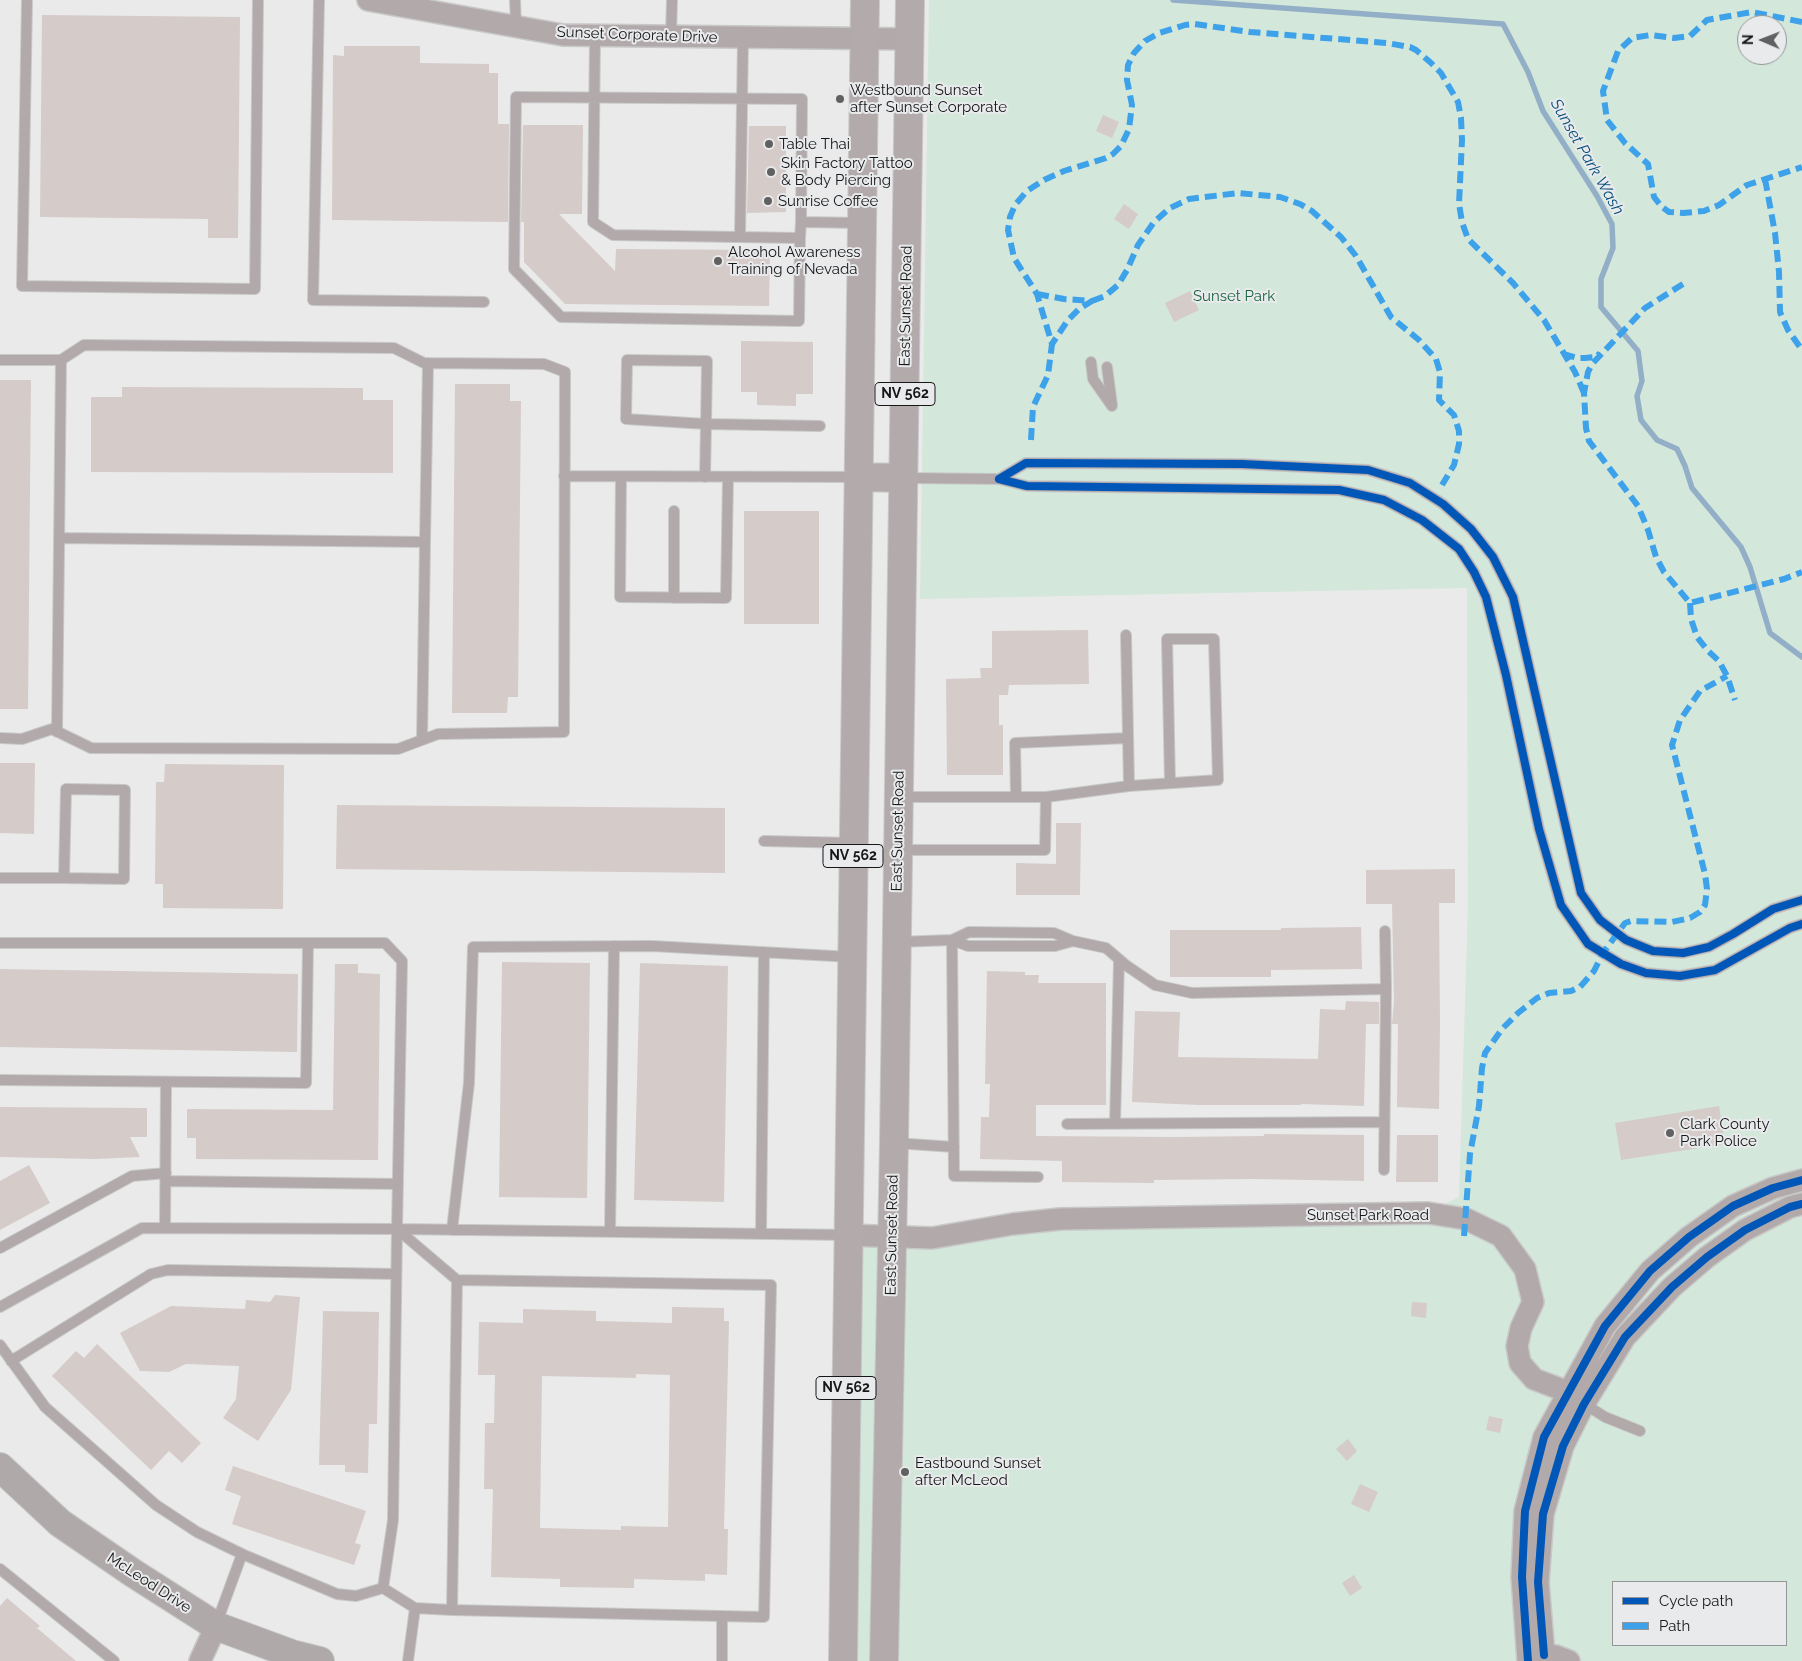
<!DOCTYPE html>
<html>
<head>
<meta charset="utf-8">
<style>
	body { margin:0 }
	#map { position:relative; width:1802px; height:1661px; overflow:hidden; background:#eaeaeb; font-family:Raleway,sans-serif }
	canvas { display:block }
	.legend { position:absolute; left:1612px; top:1581px; width:175px; height:65px; box-sizing:border-box; background:#e9eaec; border:1px solid #959697; margin:0; padding:6px 9px; list-style:none; font-size:15px; color:#171718 }
	.legend li { display:flex; align-items:center; gap:10px; height:25px }
	.legend b { width:25px; border:1px solid #959697 }
	.north { position:absolute; left:1737px; top:15px; width:50px; height:50px; box-sizing:border-box; background:#e9eaec; border:1px solid #959697; border-radius:50%; rotate:271deg; font-size:14px; font-weight:700; line-height:20px; text-align:center; color:#171718 }
	.north::after { content:''; display:block; margin:auto; width:18px; height:22px; background:#616162; clip-path:polygon(50% 0,100% 100%,50% 72%,0 100%) }
</style>
</head>
<body>
<div id="map">
<canvas width="1802" height="1661"></canvas>
<ul class="legend">
<li><b style="height:6px;background:#0057b8"></b>Cycle path</li>
<li><b style="height:6px;background:#3da2ea"></b>Path</li>
</ul>
<div class="north">N</div>
</div>
<script>
const c = document.querySelector('canvas').getContext('2d');
c.lineJoin = 'round';
function fillPath(path, color) { c.fillStyle = color; c.fill(path, 'evenodd'); }
const shape = rows => new Path2D(rows.map(r => 'M' + r).join(''));
function trace(path, color, width, dash) { c.strokeStyle = color; c.lineWidth = width; c.lineCap = dash ? 'butt' : 'round'; c.setLineDash(dash || []); c.stroke(path); }
function write(font, color, halo, rows, align = 'center') {
  c.font = font + ' Raleway,sans-serif'; c.lineWidth = 4; c.setLineDash([]); c.textBaseline = 'middle'; c.strokeStyle = halo; c.fillStyle = color; for (const [text, x, y, turn = 0] of rows) {
    c.save(); c.translate(x, y); c.rotate((+turn || 0) * Math.PI / 180); c.textAlign = isNaN(turn) ? turn : align; if (halo) c.strokeText(text, 0, 0); c.fillText(text, 0, 0); c.restore();
  }
}
const green = shape([
	[929,0,1802,0,1802,1661,843,1661,848,1235,1013,1224,1427,1213,1459,1197,1468,905,1467,588,920,599],
	[1747,25,1777,25,1777,55,1747,55],
	[1613,1582,1786,1582,1786,1645,1613,1645]
]);
const stream = shape([
	[1173,0,1503,24,1528,72,1543,111,1597,196,1612,224,1613,248,1601,279,1601,307,1638,351,1642,381,1637,396,1641,420,1657,440,1677,449,1685,466,1692,488,1741,547,1750,567,1770,633,1802,657]
]);
const building = shape([
	[42,15,240,17,238,238,208,238,208,219,40,217],
	[344,46,420,46,420,63,489,64,489,73,498,73,498,124,509,124,508,222,332,220,333,55,344,56],
	[1103,115,1119,122,1112,138,1096,131],
	[523,125,583,125,582,214,559,214,615,271,616,249,770,250,769,306,565,304,524,262,524,222,521,222],
	[749,126,786,126,786,212,747,213],
	[1124,204,1138,214,1129,229,1114,219],
	[1190,291,1199,310,1174,322,1165,303],
	[741,341,813,342,813,394,796,394,796,406,757,405,757,392,741,392],
	[0,380,31,380,28,709,0,709],
	[455,384,510,384,510,401,521,401,518,697,508,697,507,713,452,713],
	[122,387,363,388,363,400,393,400,393,473,91,472,91,397,122,397],
	[744,511,819,511,819,624,744,624],
	[1088,630,1089,684,1009,685,1008,695,999,695,999,725,1003,725,1003,775,947,775,946,679,981,678,980,668,992,668,992,631],
	[0,763,35,763,34,834,0,833],
	[165,764,284,765,283,909,163,908,163,884,155,884,156,782,164,782],
	[337,805,725,808,725,873,336,869],
	[1056,823,1081,823,1080,895,1016,895,1016,863,1056,864],
	[1455,869,1455,903,1439,903,1440,1023,1439,1109,1397,1107,1398,1024,1392,1024,1394,1002,1392,904,1366,904,1366,870],
	[1361,927,1362,969,1271,970,1271,977,1170,977,1170,930,1281,930,1281,928],
	[502,962,590,963,587,1198,499,1197],
	[640,963,728,966,724,1202,634,1200],
	[335,964,358,964,358,973,380,974,378,1160,196,1159,196,1138,187,1138,187,1109,333,1110],
	[0,969,298,974,297,1052,0,1047],
	[987,971,1025,972,1025,975,1039,975,1038,983,1106,983,1106,1105,1036,1105,1036,1136,1173,1137,1264,1136,1264,1134,1364,1135,1364,1181,1253,1179,1154,1180,1154,1183,1062,1182,1062,1161,980,1159,981,1117,989,1117,990,1084,985,1084],
	[1346,1001,1379,1002,1379,1024,1366,1024,1364,1106,1301,1104,1301,1105,1199,1105,1132,1102,1135,1011,1180,1012,1178,1057,1318,1059,1320,1009,1345,1010],
	[1719,1106,1725,1144,1621,1160,1615,1123],
	[0,1107,147,1108,147,1137,130,1137,140,1157,96,1159,0,1157],
	[1397,1135,1438,1135,1438,1182,1396,1182],
	[29,1165,50,1203,0,1230,0,1181],
	[275,1295,300,1297,291,1390,258,1441,223,1418,236,1399,239,1366,186,1364,169,1372,140,1371,120,1333,171,1306,245,1309,246,1300,270,1302],
	[1412,1302,1427,1303,1426,1318,1411,1316],
	[672,1307,724,1308,724,1321,729,1321,724,1529,728,1529,727,1575,705,1574,705,1581,634,1579,634,1588,560,1587,560,1579,491,1577,493,1489,484,1489,485,1423,494,1423,495,1375,478,1375,479,1322,523,1323,523,1309,596,1311,596,1321,672,1323],
	[636,1374,670,1375,668,1527,621,1526,621,1530,540,1528,542,1376,636,1378],
	[323,1311,379,1312,377,1424,369,1424,368,1473,345,1472,345,1465,319,1465],
	[97,1344,201,1443,182,1463,169,1451,151,1470,52,1376,76,1351,84,1358],
	[1489,1416,1503,1419,1500,1433,1486,1430],
	[1348,1439,1357,1451,1347,1461,1336,1449],
	[233,1466,366,1511,355,1543,361,1545,354,1565,232,1524,241,1496,225,1490],
	[1360,1484,1378,1492,1369,1512,1351,1504],
	[1354,1575,1362,1588,1350,1596,1342,1583],
	[7,1598,40,1626,37,1628,76,1661,0,1661,0,1606]
]);
const lane = shape([
	[27,0,22,286,255,289,258,0],
	[319,0,313,300,484,302],
	[515,0,516,27],
	[595,36,593,222,613,235,800,238,801,222,861,223],
	[671,37,672,0],
	[740,237,743,38],
	[800,238,799,321,561,317,514,269,516,97,802,99,801,222],
	[0,360,61,360,84,345,394,348,424,363,544,364,565,372,564,732,438,734,398,749,91,748,52,729,22,739,0,738],
	[1091,362,1093,379,1112,406],
	[1107,367,1112,405],
	[564,476,858,477],
	[621,477,620,597,726,598,728,477],
	[705,477,706,424,707,361,627,360,626,419,706,424,820,426],
	[905,478,999,479,1027,486,1339,490,1384,500,1422,520,1459,549,1474,572,1486,597,1506,675,1539,829,1561,905,1588,944,1621,964,1646,973,1680,976,1715,970,1790,928,1802,924],
	[999,479,1026,463,1242,464,1368,470,1410,483,1443,504,1471,529,1493,557,1513,597,1581,893,1600,920,1626,940,1653,951,1683,953,1709,947,1733,934,1773,909,1802,900],
	[59,538,425,542,422,740],
	[425,542,428,363],
	[674,598,674,511],
	[57,732,61,360],
	[1129,786,1218,780,1214,639,1167,639,1170,783],
	[1016,797,1015,743,1128,738],
	[1046,797,1129,786,1126,635],
	[764,841,853,843],
	[899,850,1045,850,1046,797,900,797],
	[0,878,64,878,124,879,125,790,66,789,64,878],
	[969,932,1054,933,1073,941,1055,946,968,946,952,940,969,932],
	[1073,941,1106,948,1127,966,1155,985,1192,993,1386,989,1385,931],
	[898,942,952,940,954,1176,1038,1177],
	[0,943,385,943,402,961,397,1229],
	[0,1080,306,1083,308,943],
	[1115,1123,1119,960],
	[1067,1124,1384,1122],
	[895,1143,954,1147],
	[1384,1170,1386,989],
	[166,1181,398,1184],
	[165,1228,166,1082],
	[452,1230,469,1083,473,947,652,946,851,957],
	[610,1232,614,946],
	[761,1234,764,952],
	[0,1248,132,1176,166,1173],
	[457,1280,771,1285,764,1617,452,1610,457,1280],
	[0,1307,142,1228,397,1229,457,1280],
	[0,1345,45,1407,156,1505,197,1532,242,1554,216,1625],
	[11,1361,151,1274,168,1270,396,1274],
	[1583,1403,1605,1417,1640,1431],
	[242,1554,337,1594,356,1596,383,1588],
	[0,1569,114,1661],
	[415,1608,383,1588,393,1520,397,1229,848,1235],
	[408,1661,415,1608,452,1610],
	[722,1661,722,1616]
]);
const street = shape([
	[368,0,563,35,909,39],
	[848,1235,932,1238,1013,1224,1060,1219,1428,1213,1466,1219,1501,1236,1525,1269,1533,1302,1521,1328,1517,1346,1520,1363,1534,1379,1568,1392],
	[1544,1655,1538,1582,1543,1514,1563,1446,1584,1404,1625,1337,1672,1287,1707,1257,1745,1230,1790,1207,1802,1204],
	[1531,1660,1544,1655,1556,1656,1569,1661],
	[200,1661,216,1626],
	[1528,1661,1522,1577,1525,1511,1544,1437,1605,1326,1650,1271,1689,1237,1733,1206,1773,1188,1802,1180]
]);
const secondary = shape([
	[0,1467,60,1523,133,1573,216,1626,292,1654,320,1661]
]);
const primary = shape([
	[859,477,904,478],
	[843,1661,865,0],
	[884,1661,894,1143,910,0]
]);
const quiet = shape([
	[1802,22,1752,12,1707,20,1690,36,1674,38,1651,35,1632,38,1618,51,1603,91,1607,120,1625,143,1648,164,1654,197,1662,207,1669,212,1683,213,1704,211,1719,205,1747,185,1802,167],
	[1765,179,1775,233,1779,272,1780,312,1788,330,1802,350],
	[1683,284,1645,308,1592,364,1588,372,1584,393,1586,428,1589,441,1638,506,1648,530,1656,557,1664,572,1690,603,1784,579,1802,572],
	[1037,294,1064,299,1092,301,1079,309,1068,320,1052,344],
	[1092,301,1105,296,1118,285,1127,270,1138,245,1154,222,1170,208,1189,199,1238,193,1280,197,1300,204,1312,211,1341,237,1356,256,1391,317,1419,340,1436,359,1440,372,1439,400,1454,415,1459,431,1459,444,1454,465,1442,485],
	[1563,354,1578,358,1585,358,1596,357,1600,353],
	[1031,440,1033,407,1048,375,1052,344,1037,294,1014,258,1008,230,1010,217,1015,205,1027,191,1044,180,1064,171,1106,158,1113,154,1121,146,1129,129,1132,105,1127,80,1128,65,1134,53,1145,41,1159,33,1185,25,1195,24,1250,32,1387,43,1410,47,1416,50,1430,62,1441,73,1458,102,1461,118,1462,140,1459,204,1462,222,1468,239,1513,283,1544,320,1575,372,1584,393],
	[1690,603,1691,619,1697,637,1708,651,1719,661,1727,676,1735,700],
	[1464,1236,1470,1154,1479,1106,1482,1068,1485,1053,1502,1029,1518,1013,1537,998,1549,993,1571,991,1580,987,1594,971,1603,953,1625,923,1631,921,1672,922,1690,918,1700,912,1705,905,1707,889,1705,874,1672,745,1680,720,1700,691,1727,676]
]);
const cycleway = shape([
	[999,479,1026,463,1242,464,1368,470,1410,483,1443,504,1471,529,1493,557,1513,597,1581,893,1600,920,1626,940,1653,951,1683,953,1709,947,1733,934,1773,909,1802,900],
	[999,479,1027,486,1339,490,1384,500,1422,520,1459,549,1474,572,1486,597,1506,675,1539,829,1561,905,1588,944,1621,964,1646,973,1680,976,1715,970,1790,928,1802,924],
	[1544,1655,1538,1582,1543,1514,1563,1446,1584,1404,1625,1337,1672,1287,1707,1257,1745,1230,1790,1207,1802,1204],
	[1528,1661,1522,1577,1525,1511,1544,1437,1605,1326,1650,1271,1689,1237,1733,1206,1773,1188,1802,1180]
]);
const markers = [
	[840,99,5,"#616162"],
	[769,144,5,"#616162"],
	[771,172,5,"#616162"],
	[768,201,5,"#616162"],
	[718,261,5,"#616162"],
	[1670,1133,5,"#616162"],
	[905,1472,5,"#616162"]
];
const shields = [
	[905,394,60],
	[853,856,60],
	[846,1388,60]
];
const shieldNames = [
	["NV 562",905,394],
	["NV 562",853,856],
	["NV 562",846,1388]
];
const streetNames = [
	["Sunset Corporate Drive",637,35,2],
	["East Sunset Road",906,306,-89],
	["East Sunset Road",898,831,-89],
	["Sunset Park Road",1368,1215],
	["East Sunset Road",892,1235,-89],
	["McLeod Drive",149,1583,33]
];
const poiNames = [
	["Westbound Sunset",850,90],
	["after Sunset Corporate",850,107],
	["Table Thai",779,144],
	["Skin Factory Tattoo",781,163],
	["& Body Piercing",781,180],
	["Sunrise Coffee",778,201],
	["Alcohol Awareness",728,252],
	["Training of Nevada",728,269],
	["Clark County",1680,1124],
	["Park Police",1680,1141],
	["Eastbound Sunset",915,1463],
	["after McLeod",915,1480]
];
const parkNames = [
	["Sunset Park",1234,296]
];
const waterNames = [
	["Sunset Park Wash",1587,157,60]
];
fillPath(green, '#d4e7db');
trace(stream, '#92afc7', 5.5);
fillPath(building, '#d5cbc9');
trace(lane, '#c8c8c9', 12);
trace(street, '#c8c8c9', 24);
trace(secondary, '#c8c8c9', 30);
trace(primary, '#c8c8c9', 30);
trace(lane, '#b1a9aa', 10);
trace(street, '#b1a9aa', 21);
trace(secondary, '#b0a9a9', 28);
trace(primary, '#b3abab', 28);
trace(quiet, '#3da2ea', 6, [12, 6]);
trace(cycleway, '#0057b8', 8);
for (const [x, y, r, color] of markers) { const dot = new Path2D(); dot.arc(x, y, r, 0, 2 * Math.PI); c.fillStyle = color; c.fill(dot); trace(dot, '#e9eaec', 2); }
for (const [x, y, w] of shields) { const box = new Path2D(); box.roundRect(x - w / 2, y - 11.5, w, 23, 4); c.fillStyle = '#e9eaec'; c.fill(box); trace(box, '#171718', 1); }
write('bold 14px', '#171718', null, shieldNames);
write('15px', '#171718', '#e9eaec', streetNames);
write('15px', '#171718', '#e9eaec', poiNames, 'left');
write('15px', '#1a6640', '#e9eaec', parkNames);
write('italic 16px', '#064f7b', '#e9eaec', waterNames);
</script>
</body>
</html>
